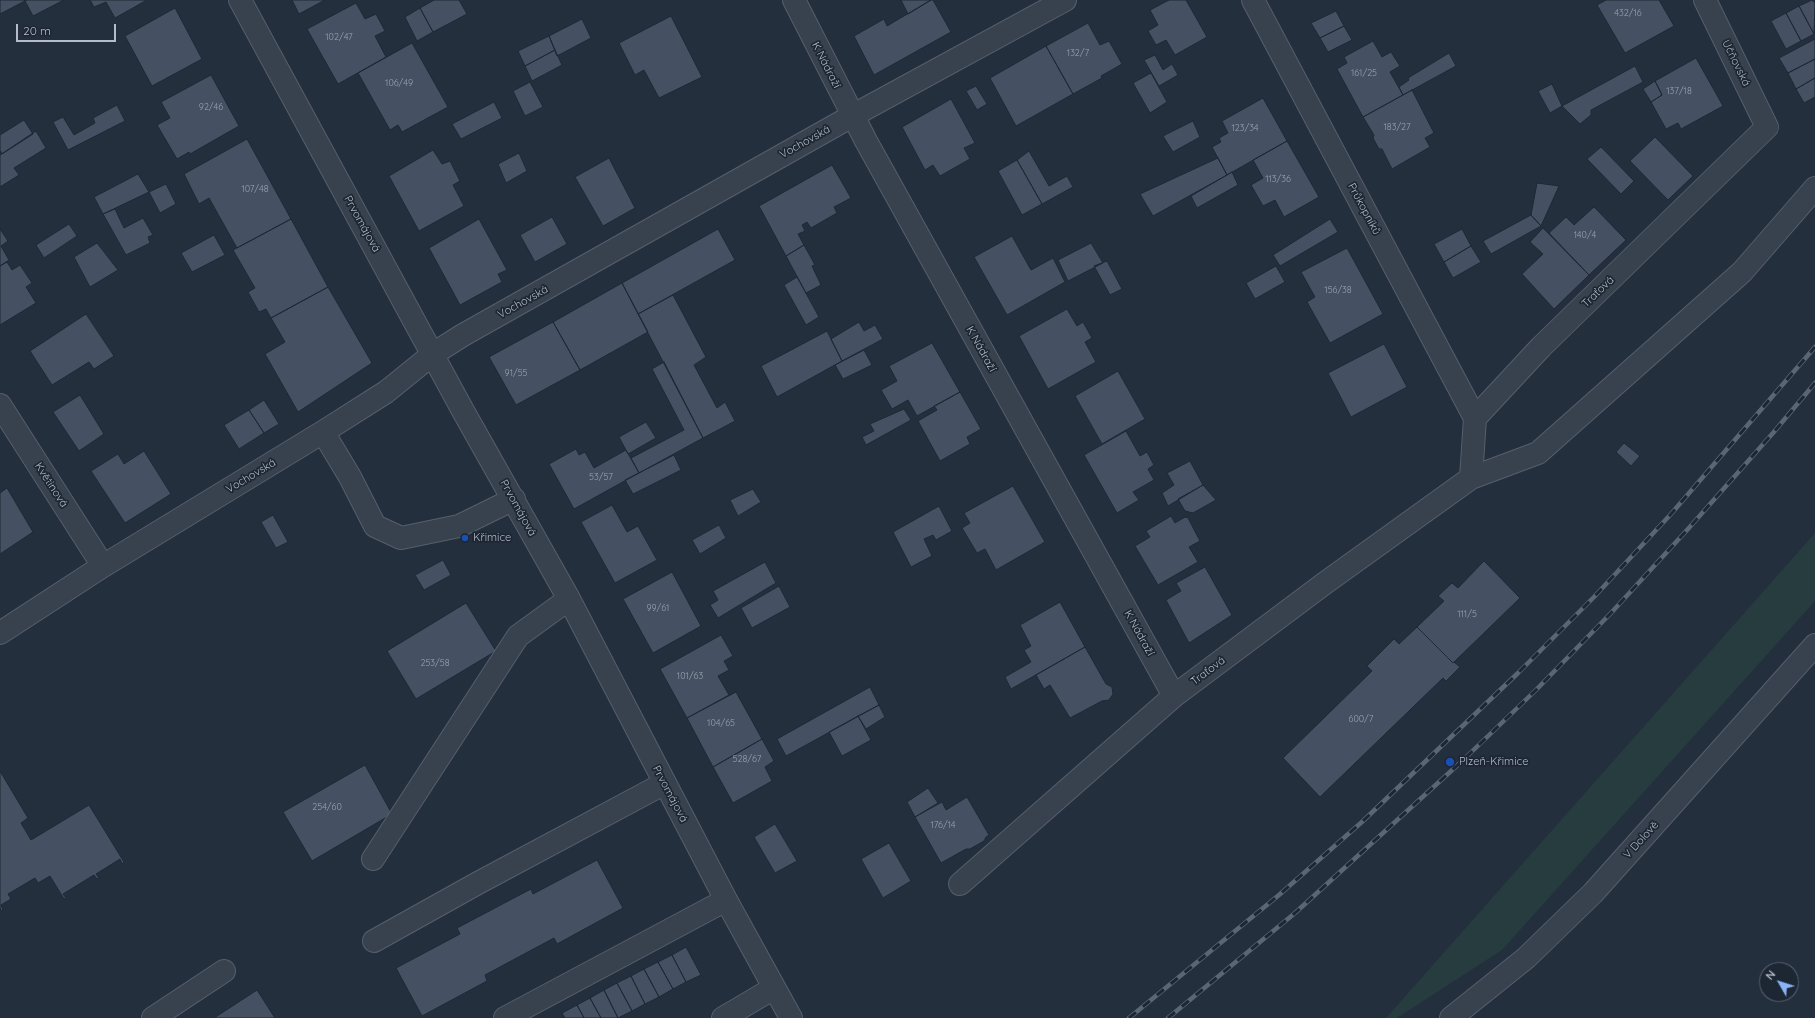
<!DOCTYPE html>
<html>
<head>
<meta charset="utf-8">
<style>
	body { margin:0 }
	#map { position:relative; width:1815px; height:1018px; overflow:hidden; background:#242f3e; font-family:Quicksand,sans-serif }
	canvas { display:block }
	.north { position:absolute; left:1759px; top:962px; width:40px; height:40px; box-sizing:border-box; background:#1d2633; border:1px solid #59626f; border-radius:50%; rotate:309deg; font-size:11px; font-weight:700; line-height:16px; text-align:center; color:#b4bcc9 }
	.north::after { content:''; display:block; margin:auto; width:14px; height:18px; background:#8ab4f8; clip-path:polygon(50% 0,100% 100%,50% 72%,0 100%) }
	.scale { position:absolute; left:16px; top:24px; width:100px; height:18px; box-sizing:border-box; border:2px solid #b4bcc9; border-top:0; padding-left:5px; font-size:12px; line-height:14px; white-space:nowrap; color:#b4bcc9; -webkit-text-stroke:3px #1d2633; paint-order:stroke }
</style>
</head>
<body>
<div id="map">
<canvas width="1815" height="1018"></canvas>
<div class="north">N</div>
<div class="scale">20 m</div>
</div>
<script>
const c = document.querySelector('canvas').getContext('2d');
c.lineJoin = 'round';
function fillPath(path, color) { c.fillStyle = color; c.fill(path, 'evenodd'); }
const shape = rows => new Path2D(rows.map(r => 'M' + r).join(''));
function trace(path, color, width, dash) { c.strokeStyle = color; c.lineWidth = width; c.lineCap = dash ? 'butt' : 'round'; c.setLineDash(dash || []); c.stroke(path); }
function write(font, color, halo, rows, align = 'center') {
  c.font = font + ' Quicksand,sans-serif'; c.lineWidth = 3.5; c.setLineDash([]); c.textBaseline = 'middle'; c.strokeStyle = halo; c.fillStyle = color; for (const [text, x, y, turn = 0] of rows) {
    c.save(); c.translate(x, y); c.rotate((+turn || 0) * Math.PI / 180); c.textAlign = isNaN(turn) ? turn : align; if (halo) c.strokeText(text, 0, 0); c.fillText(text, 0, 0); c.restore();
  }
}
const green = shape([
	[1815,533,1815,601,1502,950,1397,1018,1386,1018]
]);
const building = shape([
	[0,0,24,0,25,1,0,14,0,0],
	[27,0,64,0,33,16,25,1,27,0],
	[90,0,147,0,115,18,106,2,94,7,90,0],
	[292,0,325,0,299,14,292,0],
	[434,0,459,0,467,14,433,32,420,8,434,0],
	[901,0,931,0,908,14,901,0],
	[931,0,933,0,951,32,874,75,854,36,884,19,887,26,931,0],
	[1169,0,1186,0,1207,37,1175,55,1166,40,1156,45,1148,31,1158,25,1150,10,1169,0],
	[1606,0,1659,0,1674,26,1625,53,1597,5,1606,0],
	[1812,0,1815,3,1814,34,1799,6,1812,0],
	[356,3,365,19,376,14,385,31,375,36,386,57,338,84,307,29,356,3],
	[1799,6,1814,34,1801,41,1786,13,1799,6],
	[175,8,202,59,152,86,125,36,175,8],
	[420,8,433,32,417,41,405,17,420,8],
	[1336,11,1344,26,1320,38,1311,23,1336,11],
	[1786,13,1801,41,1786,49,1771,21,1786,13],
	[671,16,702,77,659,98,644,70,635,75,619,43,671,16],
	[582,19,591,38,557,56,549,36,582,19],
	[1088,23,1100,45,1109,41,1122,64,1101,76,1102,78,1073,94,1046,46,1088,23],
	[1344,26,1352,40,1328,52,1320,38,1344,26],
	[549,36,555,50,525,66,518,51,549,36],
	[1815,39,1815,59,1788,73,1779,58,1815,39],
	[1373,41,1382,57,1391,52,1400,66,1390,72,1403,95,1363,117,1337,69,1347,63,1344,57,1373,41],
	[412,43,448,107,402,132,398,125,390,130,358,73,412,43],
	[1046,46,1073,94,1016,126,990,78,1046,46],
	[555,50,562,65,532,81,525,66,555,50],
	[1449,53,1456,66,1403,95,1399,87,1409,80,1408,78,1449,53],
	[1155,55,1163,70,1172,64,1178,75,1159,86,1144,60,1155,55],
	[1696,58,1723,106,1681,129,1678,123,1666,129,1651,102,1662,95,1655,81,1696,58],
	[1815,59,1815,78,1796,89,1788,73,1815,59],
	[1635,66,1643,82,1591,110,1591,115,1580,124,1562,106,1635,66],
	[1151,73,1167,102,1150,113,1133,83,1151,73],
	[211,75,239,126,190,154,189,152,177,159,157,125,170,118,161,102,211,75],
	[1815,78,1815,97,1804,103,1796,89,1815,78],
	[1655,81,1662,95,1651,102,1643,89,1655,81],
	[530,82,543,107,525,116,513,91,530,82],
	[1552,84,1562,106,1550,113,1538,91,1552,84],
	[976,86,987,104,977,110,966,91,976,86],
	[1412,90,1434,133,1425,138,1430,147,1392,169,1382,149,1379,149,1373,138,1374,135,1363,117,1412,90],
	[1263,98,1287,141,1227,175,1212,147,1221,142,1219,138,1228,133,1222,121,1263,98],
	[951,99,975,143,964,148,970,159,940,176,933,165,925,170,902,127,951,99],
	[494,102,502,118,461,139,452,124,494,102],
	[117,105,125,121,68,150,53,122,63,117,74,135,95,123,93,118,117,105],
	[24,120,33,134,2,154,0,150,0,135,24,120],
	[1193,121,1200,137,1173,152,1163,136,1193,121],
	[36,131,46,148,14,168,19,175,0,187,0,155,36,131],
	[1655,137,1693,176,1668,200,1630,161,1655,137],
	[247,139,291,219,237,248,209,198,199,204,184,174,247,139],
	[1287,141,1319,197,1284,217,1275,200,1263,206,1251,185,1263,178,1253,160,1287,141],
	[1601,147,1634,181,1621,194,1587,159,1601,147],
	[433,150,442,164,450,161,460,181,453,185,464,206,419,231,389,176,433,150],
	[1029,151,1049,186,1067,176,1073,187,1042,204,1017,160,1029,151],
	[519,153,527,171,506,183,498,164,519,153],
	[609,158,635,208,603,226,575,177,609,158],
	[1218,158,1227,175,1153,216,1140,194,1218,158],
	[1017,160,1042,204,1022,215,998,171,1017,160],
	[832,165,851,198,834,207,837,213,811,228,807,222,802,225,805,231,798,234,804,245,786,256,759,206,832,165],
	[1232,172,1238,185,1197,208,1191,196,1232,172],
	[138,174,149,192,103,214,94,197,138,174],
	[1537,183,1559,186,1541,226,1531,215,1537,183],
	[166,184,176,204,160,213,149,192,166,184],
	[1594,207,1626,240,1589,275,1549,233,1566,217,1574,225,1594,207],
	[115,209,124,228,143,218,153,235,148,237,150,243,126,255,103,214,115,209],
	[1531,215,1541,226,1491,254,1483,241,1531,215],
	[552,217,567,244,535,262,520,235,552,217],
	[291,219,328,287,271,318,266,309,259,312,248,292,255,288,233,250,291,219],
	[479,219,507,270,498,274,502,282,460,305,429,248,479,219],
	[1330,219,1338,232,1280,266,1273,255,1330,219],
	[69,224,77,236,44,258,36,245,69,224],
	[1543,228,1589,275,1554,309,1522,274,1543,254,1530,242,1543,228],
	[0,229,8,241,1,246,9,260,0,266,0,229],
	[718,229,735,260,638,314,622,283,718,229],
	[1462,229,1471,246,1444,262,1434,244,1462,229],
	[214,235,225,255,192,272,181,253,214,235],
	[1012,236,1031,270,1053,258,1065,282,1007,315,974,257,1012,236],
	[97,243,118,270,90,287,74,257,97,243],
	[1091,243,1103,263,1068,281,1058,260,1091,243],
	[804,245,815,265,812,266,821,285,806,293,786,256,804,245],
	[1471,246,1481,262,1453,278,1444,262,1471,246],
	[1347,248,1383,314,1330,343,1307,302,1315,297,1301,272,1347,248],
	[1107,261,1122,289,1110,295,1094,266,1107,261],
	[7,262,12,270,20,265,32,283,26,287,36,303,0,325,0,266,7,262],
	[1276,266,1285,282,1255,299,1246,283,1276,266],
	[797,277,819,317,806,325,784,285,797,277],
	[622,283,648,332,580,370,553,322,622,283],
	[328,287,372,363,298,412,265,354,285,342,271,318,328,287],
	[673,295,706,357,694,365,717,408,725,402,735,421,703,438,638,314,673,295],
	[1067,309,1077,326,1083,322,1092,338,1085,342,1096,362,1048,389,1019,336,1067,309],
	[86,314,114,356,94,369,89,362,52,385,30,351,86,314],
	[553,322,580,370,516,405,489,357,553,322],
	[859,322,864,331,875,325,883,339,842,361,831,339,859,322],
	[827,331,842,361,777,397,761,366,827,331],
	[932,343,960,392,917,416,908,400,892,409,881,390,897,381,889,366,932,343],
	[1384,344,1407,387,1351,417,1328,373,1384,344],
	[864,350,872,365,843,379,835,365,864,350],
	[664,362,703,438,639,473,631,458,684,430,652,369,664,362],
	[1118,371,1145,419,1102,444,1075,396,1118,371],
	[960,392,981,429,967,437,970,444,940,461,918,421,937,410,934,406,960,392],
	[80,395,104,434,79,451,53,412,80,395],
	[264,400,279,424,264,433,249,410,264,400],
	[904,409,911,420,866,445,862,437,874,431,870,424,904,409],
	[249,410,264,433,239,449,224,425,249,410],
	[646,422,656,438,628,454,619,437,646,422],
	[1126,431,1140,456,1147,452,1154,465,1148,469,1154,480,1133,492,1139,500,1117,513,1084,455,1126,431],
	[1624,443,1640,456,1631,466,1616,452,1624,443],
	[576,449,579,455,585,452,594,468,626,450,639,473,574,509,549,464,576,449],
	[144,451,171,494,125,523,91,471,118,454,124,464,144,451],
	[674,455,681,470,633,494,625,480,674,455],
	[1190,461,1203,485,1168,506,1162,493,1174,485,1167,473,1190,461],
	[1203,485,1216,500,1193,513,1185,511,1178,499,1203,485],
	[1013,486,1045,542,996,570,985,549,977,553,962,528,970,523,964,513,1013,486],
	[7,488,33,532,0,554,0,493,7,488],
	[753,489,761,502,738,516,730,500,753,489],
	[612,505,627,532,638,526,657,560,615,583,581,522,612,505],
	[939,506,952,531,936,540,933,535,924,539,932,556,911,567,893,532,939,506],
	[273,515,288,542,276,548,261,522,273,515],
	[1171,516,1175,523,1185,517,1188,518,1200,541,1189,547,1198,562,1158,585,1135,546,1150,537,1146,531,1171,516],
	[719,525,726,538,700,554,692,540,719,525],
	[443,560,451,575,424,590,415,575,443,560],
	[1484,561,1520,598,1453,663,1417,627,1444,601,1438,596,1452,583,1458,588,1484,561],
	[765,562,776,583,718,618,710,605,718,600,713,591,765,562],
	[1205,567,1232,615,1189,643,1166,600,1181,591,1176,583,1205,567],
	[672,572,701,626,653,653,623,599,672,572],
	[779,586,790,607,752,628,741,608,779,586],
	[1060,602,1085,647,1011,689,1005,677,1031,662,1024,650,1031,646,1020,625,1060,602],
	[466,603,496,651,416,699,387,651,466,603],
	[1417,627,1453,663,1454,662,1460,667,1446,681,1443,678,1320,797,1283,758,1372,671,1367,666,1394,639,1399,644,1417,627],
	[721,635,733,656,724,661,729,670,718,676,729,695,687,718,660,669,721,635],
	[1085,647,1106,684,1112,687,1113,694,1109,700,1102,701,1070,718,1050,685,1044,689,1036,675,1085,647],
	[870,687,879,705,786,756,777,739,870,687],
	[736,692,762,739,713,767,687,718,736,692],
	[879,705,885,717,866,729,858,716,879,705],
	[858,716,871,740,842,756,829,732,858,716],
	[762,739,774,761,765,767,772,781,733,803,713,767,762,739],
	[365,765,392,814,312,861,283,812,365,765],
	[0,771,28,818,21,823,31,840,89,805,124,862,122,864,120,859,96,874,99,878,97,879,94,875,63,894,66,898,64,899,50,876,38,883,35,878,8,894,11,899,1,905,3,910,1,911,0,908,0,771],
	[928,788,938,803,915,817,907,802,928,788],
	[967,797,989,835,986,837,984,841,970,849,966,849,941,863,915,817,942,802,946,810,967,797],
	[775,824,797,861,775,873,754,837,775,824],
	[889,843,911,881,883,898,861,859,889,843],
	[597,860,623,908,557,944,554,938,485,975,487,981,422,1016,396,968,460,934,457,928,531,889,533,894,597,860],
	[686,947,701,975,686,982,672,955,686,947],
	[672,955,686,982,673,989,658,962,672,955],
	[658,962,673,989,659,997,644,969,658,962],
	[644,969,659,997,645,1004,631,976,644,969],
	[631,976,645,1004,632,1011,617,983,631,976],
	[617,983,632,1011,618,1018,604,990,617,983],
	[257,990,275,1018,214,1018,257,990],
	[604,990,618,1018,601,1018,590,998,604,990],
	[590,998,601,1018,584,1018,577,1005,590,998],
	[577,1005,584,1018,565,1018,562,1013,577,1005]
]);
const minor = shape([
	[240,0,462,409,569,599,726,900,791,1018],
	[794,0,866,141,1174,696],
	[1253,0,1475,418],
	[1705,0,1767,127,1541,347,1475,418,1471,478,1538,453,1742,272,1815,188],
	[0,405,103,566],
	[323,432,350,477,375,526,401,538,459,526,514,499],
	[0,633,103,566,323,432,386,392,433,354,463,335,852,116,1065,0],
	[373,859,518,636,569,599],
	[960,884,1174,696,1325,583,1471,478],
	[374,941,478,883,665,783],
	[153,1018,224,971],
	[505,1018,726,900],
	[723,1018,774,988],
	[1451,1018,1526,958,1593,893,1815,645]
]);
const rail = shape([
	[1129,1018,1279,895,1363,821,1518,673,1594,597,1671,514,1815,347],
	[1168,1018,1295,913,1461,762,1536,690,1611,613,1688,529,1773,433,1815,383]
]);
const markers = [
	[465,538,4,"#1a4fb4"],
	[1450,762,5,"#1a4fb4"]
];
const numberNames = [
	["432/16",1628,13],
	["102/47",339,37],
	["132/7",1078,53],
	["161/25",1364,73],
	["106/49",399,83],
	["137/18",1679,91],
	["92/46",211,107],
	["183/27",1397,127],
	["123/34",1245,128],
	["113/36",1278,179],
	["107/48",255,189],
	["140/4",1585,235],
	["156/38",1338,290],
	["91/55",516,373],
	["53/57",601,477],
	["99/61",658,608],
	["111/5",1467,614],
	["253/58",435,663],
	["101/63",690,676],
	["600/7",1361,719],
	["104/65",721,723],
	["528/67",747,759],
	["254/60",327,807],
	["176/14",943,825]
];
const streetNames = [
	["Učňovská",1736,63,64],
	["K Nádraží",826,65,63],
	["Vochovská",805,142,-29],
	["Průkopníků",1364,209,62],
	["Prvomájová",362,224,61],
	["Traťová",1598,292,-44],
	["Vochovská",523,302,-29],
	["K Nádraží",981,349,61],
	["Vochovská",251,476,-31],
	["Květinová",51,485,57],
	["Prvomájová",518,508,61],
	["K Nádraží",1139,633,61],
	["Traťová",1208,671,-37],
	["Prvomájová",670,794,62],
	["V Dolově",1641,840,-48]
];
const poiNames = [
	["Křimice",473,538],
	["Plzeň-Křimice",1459,762]
];
fillPath(green, '#263c3f');
fillPath(building, '#455162');
trace(building, '#1f2835', 1);
trace(minor, '#565f6c', 24);
trace(minor, '#38414e', 22);
trace(rail, '#5a6575', 4.5);
trace(rail, '#1d2633', 3, [9]);
for (const [x, y, r, color] of markers) { const dot = new Path2D(); dot.arc(x, y, r, 0, 2 * Math.PI); c.fillStyle = color; c.fill(dot); trace(dot, '#1d2633', 1.5); }
write('9px', '#98a1af', null, numberNames);
write('11px', '#b4bcc9', '#1d2633', streetNames);
write('11px', '#b4bcc9', '#1d2633', poiNames, 'left');
</script>
</body>
</html>
